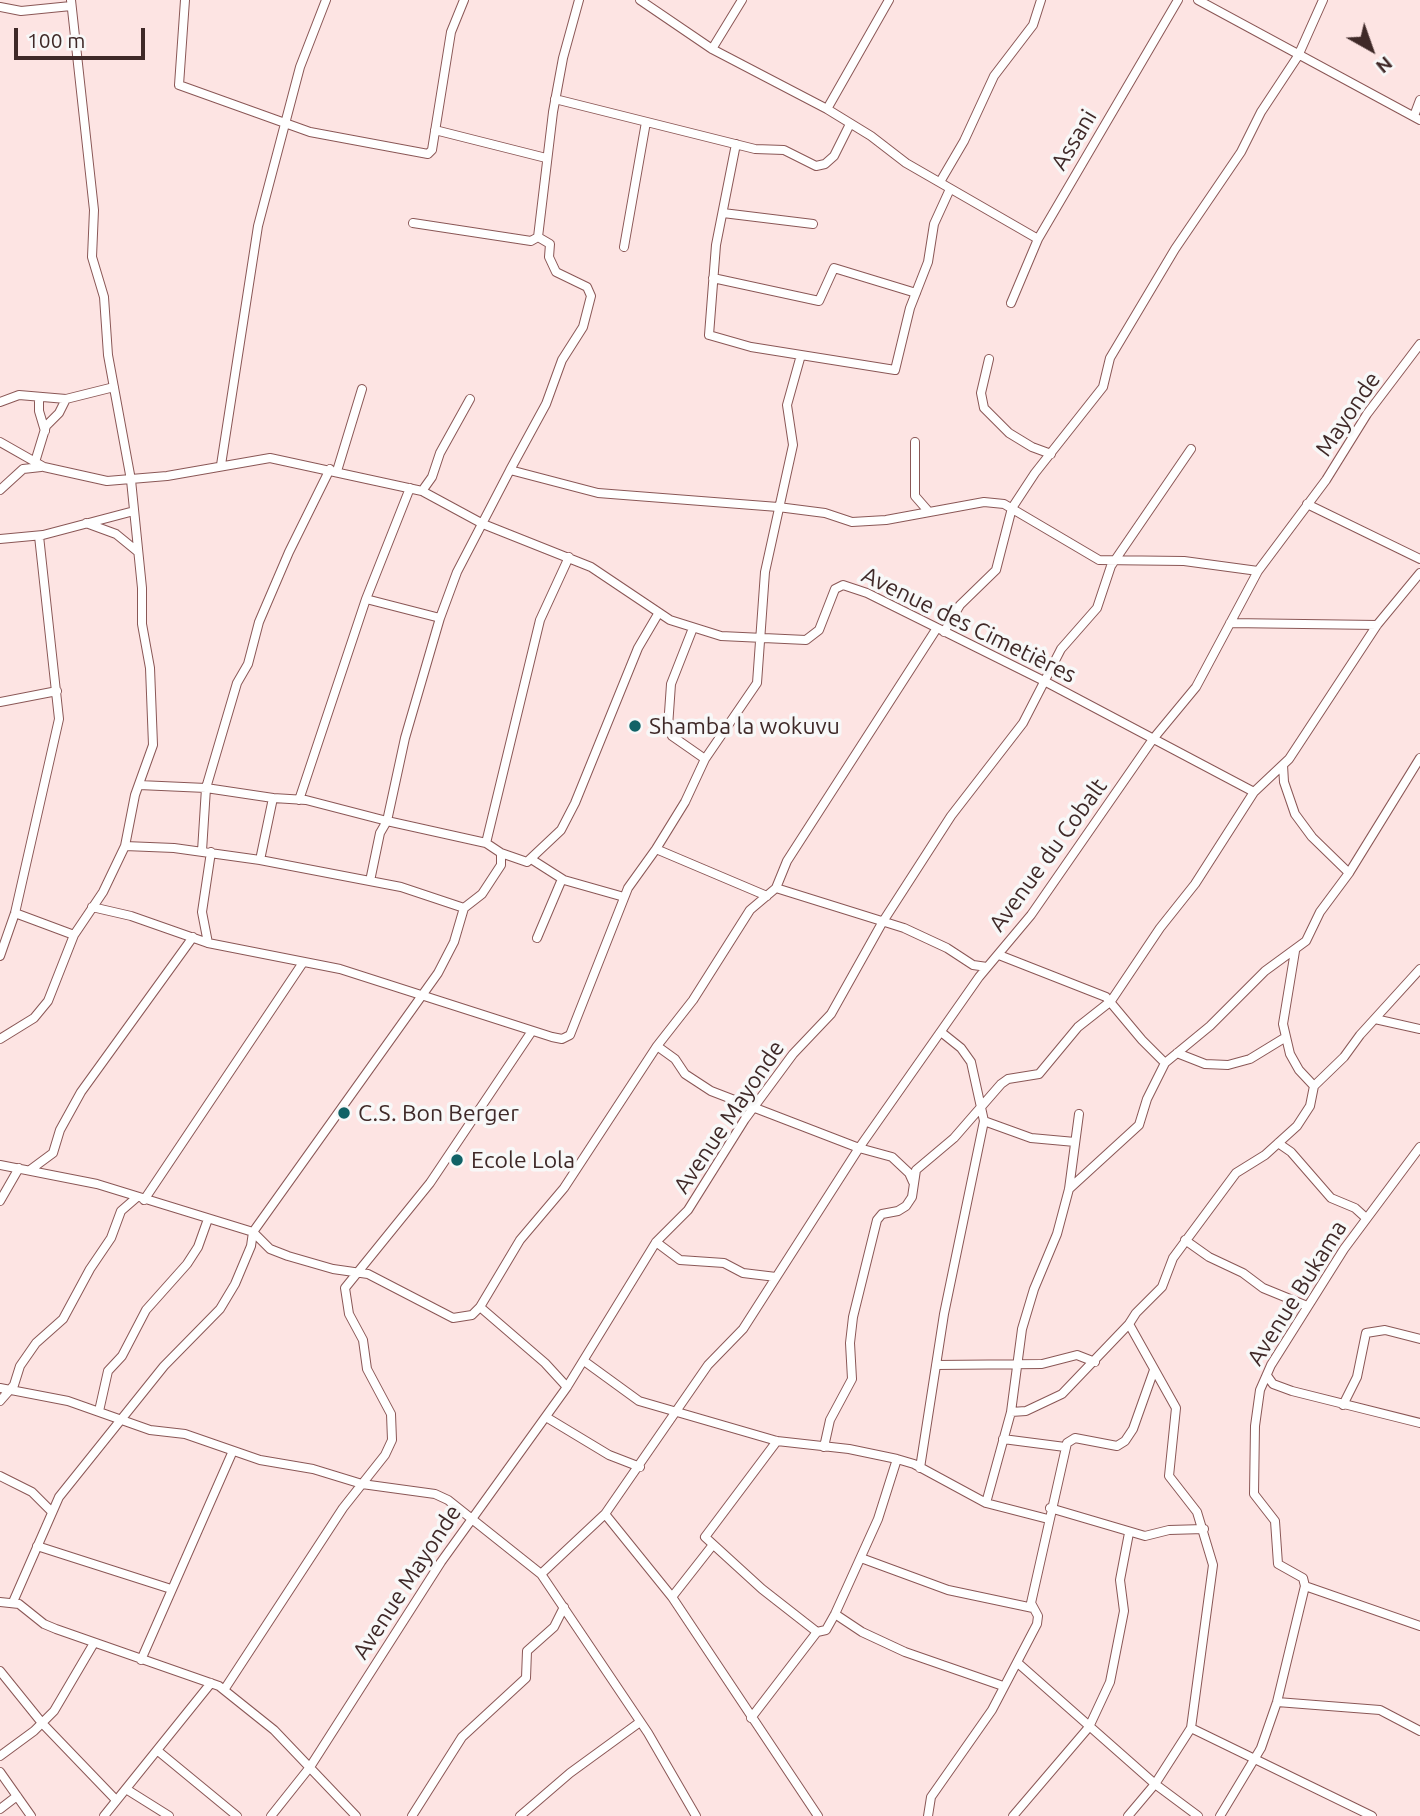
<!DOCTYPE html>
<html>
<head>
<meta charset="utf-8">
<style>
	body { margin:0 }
	#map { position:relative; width:1420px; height:1816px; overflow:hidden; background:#fde4e3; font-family:Ubuntu,sans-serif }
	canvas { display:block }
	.north { position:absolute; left:1336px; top:14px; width:70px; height:70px; -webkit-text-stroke:5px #f8f8f8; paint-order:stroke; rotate:140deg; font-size:19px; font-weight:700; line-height:28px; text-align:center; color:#3f2928 }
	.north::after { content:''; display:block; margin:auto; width:24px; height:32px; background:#3f2928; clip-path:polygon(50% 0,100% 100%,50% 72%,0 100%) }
	.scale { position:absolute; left:14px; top:28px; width:131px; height:32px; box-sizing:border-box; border:4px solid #3f2928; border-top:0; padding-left:9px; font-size:21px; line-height:24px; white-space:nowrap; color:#3f2928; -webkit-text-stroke:5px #f8f8f8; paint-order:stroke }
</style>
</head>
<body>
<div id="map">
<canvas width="1420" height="1816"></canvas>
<div class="north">N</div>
<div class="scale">100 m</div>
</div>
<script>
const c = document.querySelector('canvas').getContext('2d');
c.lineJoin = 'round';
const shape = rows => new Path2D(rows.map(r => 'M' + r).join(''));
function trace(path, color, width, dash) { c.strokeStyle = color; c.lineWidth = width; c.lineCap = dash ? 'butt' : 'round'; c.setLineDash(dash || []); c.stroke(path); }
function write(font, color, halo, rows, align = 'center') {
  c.font = font + ' Ubuntu,sans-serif'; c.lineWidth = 7; c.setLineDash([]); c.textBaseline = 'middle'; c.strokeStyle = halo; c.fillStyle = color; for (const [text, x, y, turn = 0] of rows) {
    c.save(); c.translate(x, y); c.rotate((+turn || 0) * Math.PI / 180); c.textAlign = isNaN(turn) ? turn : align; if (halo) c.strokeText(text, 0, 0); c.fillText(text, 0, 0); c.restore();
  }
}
const minor = shape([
	[185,0,179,85,310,132,428,154,432,150,451,32,464,0],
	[640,0,712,49,827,109,871,136,906,163,1038,239],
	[1198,0,1420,120],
	[0,7,21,11,71,6],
	[712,49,742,0],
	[555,99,755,149,784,150,816,166,825,164,834,156,850,124],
	[827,109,889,0],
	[1414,116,1420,100],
	[435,130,546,158],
	[736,144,716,245,709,335,751,347,895,370,910,308,928,262,934,224,950,189],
	[940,182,964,141,994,76,1033,25,1041,0],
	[723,213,813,224],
	[413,223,531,241,538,237],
	[538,237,553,112,563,58,579,0],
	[624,247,646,122],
	[713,278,819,301,834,268,916,293],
	[1011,303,1038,239,1178,0],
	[989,359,981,393,984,408,1009,433,1032,447,1051,454],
	[39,398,39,411,45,431],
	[0,402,19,395,66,399],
	[0,442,44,467,107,481,167,476,270,458,422,491,483,524,591,567,670,620,721,636,806,640,819,630,835,589,843,585,867,593,1046,682,1254,792],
	[915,442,915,496,929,512],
	[35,462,46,426,59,413,66,399,114,387],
	[221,465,258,226,300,67,326,0],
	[510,470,546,404,562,360,583,327,591,296,587,287,556,272,549,257,550,244,538,237],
	[337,471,362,389],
	[410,488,366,599,440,618],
	[0,490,23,469,41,467],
	[422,491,432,477,440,453,470,399],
	[1307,504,1420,559],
	[86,523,116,534,138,552],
	[0,539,43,535,134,511],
	[1230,623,1377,625],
	[693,628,671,684,668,727,672,736,705,759],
	[944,632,960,605,996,570,1012,508,1035,473,1103,387,1110,358,1175,249,1241,152,1261,112,1298,56,1323,0],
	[0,702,57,691],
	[1283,765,1284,782,1295,814,1312,837,1349,873],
	[139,785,206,788,273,798],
	[299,800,366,599],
	[486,843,540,620,569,557],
	[125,846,174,848,260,860,401,887,464,908],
	[656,849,767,896],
	[202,851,206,788,237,683,248,664,259,622,289,552,330,469],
	[501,853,527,862,561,830,575,803,638,648,658,614],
	[531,859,564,880,624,897],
	[260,860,273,798,306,800,387,821,380,833,370,881],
	[776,888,904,928,947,948,973,965,987,967],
	[92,907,131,916,208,943,340,969,552,1037,562,1039,570,1035,628,888,656,849,685,802,705,759,757,683,765,572,793,445,787,405,801,355],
	[15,913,74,935],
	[537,938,562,879],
	[208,943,202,912,211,852],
	[1295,951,1283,1024,1290,1054,1299,1070,1314,1086],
	[999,955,1106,997,1142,1040,1165,1063],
	[0,956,15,913,59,719,39,536],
	[1375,1019,1420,1029],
	[0,1039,34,1018,48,1001,74,935,103,892,125,846,135,795,153,745,150,668,142,624,142,588,131,480,108,355,104,297,92,257,94,210,71,0],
	[657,1046,675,1059,685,1074,711,1091,859,1148,892,1157,909,1173,913,1182],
	[1177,1053,1205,1064,1228,1065,1250,1059,1286,1037],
	[984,1121,1031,1138,1075,1142],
	[1278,1143,1291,1152,1331,1198,1355,1208,1366,1218],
	[0,1165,97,1184,253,1232,270,1249,288,1256,333,1269,368,1274,453,1318,472,1315,480,1307,520,1240,564,1188,657,1046,693,1000,750,910,776,888,787,861,937,628],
	[30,1170,53,1153,60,1130,81,1092,193,937],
	[1069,1189,1139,1125,1147,1099,1165,1063,1210,1026,1265,971,1306,941,1320,912,1349,873,1420,758],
	[144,1200,302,964],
	[0,1201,19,1168],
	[1185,1240,1209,1257,1243,1273,1263,1288,1307,1306],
	[656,1242,680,1260,724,1263,743,1273,776,1277],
	[480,1307,545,1363,567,1387],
	[584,1361,639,1401,777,1441,849,1449,897,1459,914,1464,986,1503,1048,1519],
	[936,1365,1042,1364,1077,1355,1095,1362],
	[1268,1377,1273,1384,1292,1391,1420,1423],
	[0,1388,68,1401,150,1430,185,1434,260,1460,313,1469,362,1484,435,1494,448,1500,541,1574,648,1733,696,1816],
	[0,1401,14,1385,20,1366,36,1343,63,1319,90,1269,111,1238,121,1211,136,1198],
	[1343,1405,1357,1377,1366,1333,1385,1330,1420,1339],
	[99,1411,108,1371,122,1356,146,1310,187,1264,198,1247,208,1219],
	[1011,1412,1026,1411,1062,1394,1129,1324],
	[546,1417,609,1455,640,1467],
	[1003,1439,1065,1447],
	[777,1441,705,1537,762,1589,817,1632],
	[824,1447,830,1420,852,1379,850,1343,853,1317,877,1220,882,1214,898,1211,906,1206,912,1197,916,1170,954,1138,1001,1084,1008,1079,1039,1074,1078,1027,1111,1001,1160,928,1195,884,1254,792,1289,759,1377,625,1420,573],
	[920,1468,944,1314,984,1121,971,1062,961,1048,941,1032],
	[0,1476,32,1492,51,1511],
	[986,1503,1011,1412,1022,1329,1034,1289,1057,1234,1069,1189,1079,1114],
	[1050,1508,1145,1536,1169,1530,1204,1529],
	[605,1514,672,1597,818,1816],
	[37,1546,171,1589],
	[861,1558,948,1590,1033,1608],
	[541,1574,605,1514,708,1365,743,1329,859,1148,979,977,1031,915,1153,739,1196,687,1258,571,1326,480,1367,414,1420,344],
	[1305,1586,1420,1626],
	[672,1597,712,1546],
	[0,1602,19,1604,44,1624,56,1629,219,1686,274,1730,356,1816],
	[13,1602,59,1497,164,1366,220,1309,235,1284,251,1246,253,1232,438,973,454,942,464,908,482,894,501,865,501,853,486,843,387,821,405,738,440,618,457,572,510,470,598,493,778,507,825,513,852,522,886,520,984,502,1004,504,1099,560,1184,561,1258,571],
	[835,1614,862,1632,905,1652,1003,1686],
	[141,1660,232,1453],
	[1019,1664,1155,1784,1198,1816],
	[0,1671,42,1723,116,1800],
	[224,1690,343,1508,385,1455,392,1440,391,1414,367,1369,363,1340,349,1314,345,1288,430,1183,532,1031],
	[1277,1702,1380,1710,1420,1731],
	[751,1718,817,1632,826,1630,835,1614,878,1519,897,1459],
	[1191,1728,1372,1816],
	[158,1751,237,1816],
	[0,1756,34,1731,54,1711,94,1643],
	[0,1772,31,1816],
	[126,1789,169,1816],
	[0,1809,17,1796],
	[104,1816,211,1683],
	[271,1816,310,1767,441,1562,567,1387,656,1242,688,1210,745,1119,793,1054,831,1014,882,923,951,816,1023,723,1061,649,1097,608,1111,566,1191,449],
	[412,1816,462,1737,526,1678,527,1651,554,1627,564,1607],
	[520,1816,570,1773,640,1722],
	[928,1816,931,1797,992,1710,1037,1624,1038,1616,1031,1603,1067,1443,1075,1438,1117,1446,1125,1441,1133,1429,1154,1370],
	[1013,1816,1089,1727,1110,1682,1124,1611,1120,1580,1129,1533],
	[1128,1816,1155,1784,1191,1728,1213,1565,1197,1512,1169,1476,1176,1408,1129,1324,1136,1313,1162,1287,1173,1258,1236,1173,1265,1155,1297,1126,1310,1106,1314,1086,1344,1057,1360,1035,1420,969],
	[1220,1816,1261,1748,1277,1702,1305,1586,1303,1578,1278,1564,1275,1521,1254,1494,1255,1426,1260,1390,1271,1365,1344,1249,1420,1147]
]);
const markers = [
	[635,726,7,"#116266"],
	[344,1113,7,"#116266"],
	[457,1160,7,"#116266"]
];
const streetNames = [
	["Assani",1074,140,-59],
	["Mayonde",1348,414,-56],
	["Avenue des Cimetières",969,625,26],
	["Avenue du Cobalt",1048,855,-54],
	["Avenue Mayonde",729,1117,-56],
	["Avenue Bukama",1297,1293,-58],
	["Avenue Mayonde",407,1582,-57]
];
const poiNames = [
	["Shamba la wokuvu",649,726],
	["C.S. Bon Berger",358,1113],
	["Ecole Lola",471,1160]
];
trace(minor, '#8a5756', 10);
trace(minor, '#fff', 8);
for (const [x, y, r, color] of markers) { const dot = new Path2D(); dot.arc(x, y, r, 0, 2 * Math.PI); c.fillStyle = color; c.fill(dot); trace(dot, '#f8f8f8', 2.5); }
write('23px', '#3f2928', '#f8f8f8', streetNames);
write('23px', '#3f2928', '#f8f8f8', poiNames, 'left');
</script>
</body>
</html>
